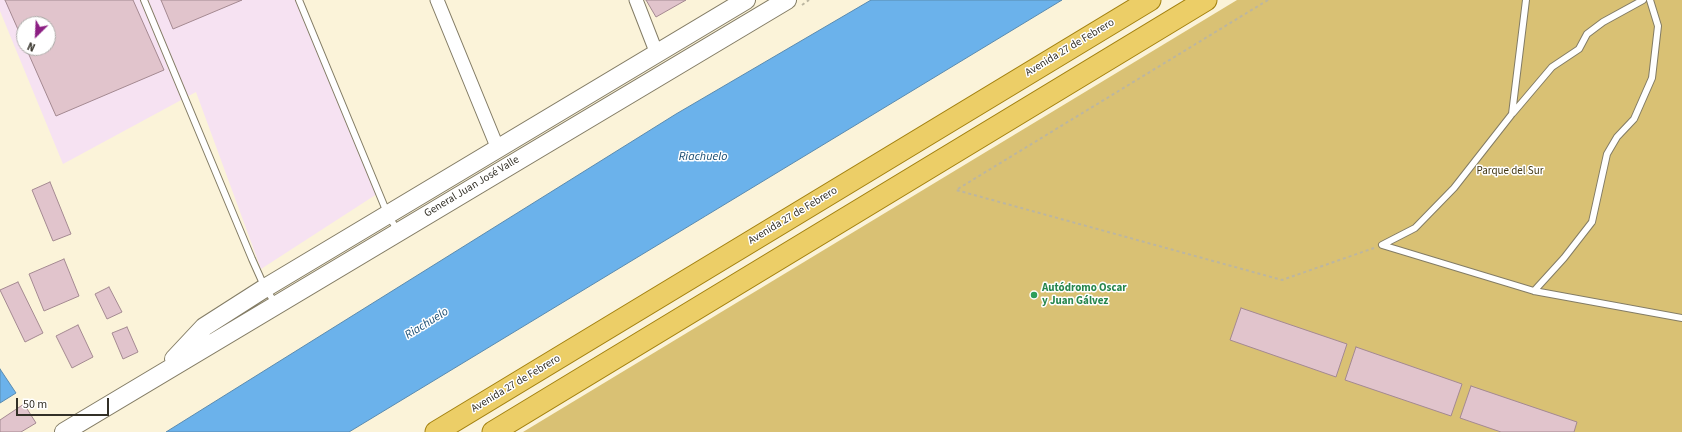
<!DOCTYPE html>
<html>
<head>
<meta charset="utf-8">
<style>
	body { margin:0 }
	#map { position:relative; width:1682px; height:432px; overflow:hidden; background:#fbf3d9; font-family:"Source Sans 3",sans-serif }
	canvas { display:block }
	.north { position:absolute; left:16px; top:16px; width:40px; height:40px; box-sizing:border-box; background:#fff; border:1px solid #adaca9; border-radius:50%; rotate:204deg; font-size:11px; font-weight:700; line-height:16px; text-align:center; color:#333027 }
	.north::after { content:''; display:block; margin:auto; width:14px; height:18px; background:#8c1f83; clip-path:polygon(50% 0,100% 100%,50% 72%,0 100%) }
	.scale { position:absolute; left:16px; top:398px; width:93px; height:18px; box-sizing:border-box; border:2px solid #333027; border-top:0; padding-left:5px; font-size:12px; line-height:14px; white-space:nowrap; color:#333027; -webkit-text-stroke:3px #fff; paint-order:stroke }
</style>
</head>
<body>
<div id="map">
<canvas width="1682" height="432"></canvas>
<div class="north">N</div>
<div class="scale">50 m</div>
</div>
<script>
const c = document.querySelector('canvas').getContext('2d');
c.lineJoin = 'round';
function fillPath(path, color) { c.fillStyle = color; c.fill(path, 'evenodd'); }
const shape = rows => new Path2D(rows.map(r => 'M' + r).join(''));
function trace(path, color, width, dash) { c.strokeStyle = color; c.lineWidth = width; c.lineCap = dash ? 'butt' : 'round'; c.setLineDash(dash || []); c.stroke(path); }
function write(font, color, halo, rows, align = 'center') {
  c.font = font + ' "Source Sans 3",sans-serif'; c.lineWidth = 3; c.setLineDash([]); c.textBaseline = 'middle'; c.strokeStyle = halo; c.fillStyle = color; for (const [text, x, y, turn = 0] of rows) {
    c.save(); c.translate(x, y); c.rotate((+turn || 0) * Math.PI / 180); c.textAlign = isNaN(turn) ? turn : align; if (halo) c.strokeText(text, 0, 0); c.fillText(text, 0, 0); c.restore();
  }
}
const industrial = shape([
	[0,0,303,0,380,192,261,269,196,92,63,164,0,11],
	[24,24,48,24,48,48,24,48]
]);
const green = shape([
	[1237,0,1682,0,1682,432,523,432]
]);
const water = shape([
	[871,0,1062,0,349,432,166,432,676,114,871,0],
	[0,369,16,393,0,403,0,369]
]);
const building = shape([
	[5,0,133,0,164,70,56,116,26,48,48,48,48,24,24,24,24,43,5,0],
	[161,0,242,0,173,29,161,0],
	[646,0,686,0,656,17,646,0],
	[50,182,71,234,53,241,32,190,50,182],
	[64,259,79,296,44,311,29,274,64,259],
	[18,282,43,333,25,342,0,290,18,282],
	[109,287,122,312,107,319,95,294,109,287],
	[1241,308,1347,344,1336,377,1230,340,1241,308],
	[78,325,93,357,72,368,56,336,78,325],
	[127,327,138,352,123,359,112,333,127,327],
	[1356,347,1462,384,1451,416,1345,380,1356,347],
	[1471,386,1577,422,1574,432,1501,432,1460,418,1471,386],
	[24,404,36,423,21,432,0,432,0,420,24,404]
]);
const path = shape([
	[1268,0,956,190,1282,280,1374,248],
	[802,5,809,0]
]);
const service = shape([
	[144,0,252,259,265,288,276,304],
	[299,0,388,215,398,231],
	[1526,0,1512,114,1454,188,1415,228,1382,245,1534,291,1682,318],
	[1513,113,1552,67,1579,49,1587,34,1603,22,1643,0],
	[1534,291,1564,258,1592,222,1607,154,1617,137,1634,119,1652,78,1658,26,1650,0]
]);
const minor = shape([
	[437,0,498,149],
	[636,0,657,54]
]);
const secondary = shape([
	[174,359,204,327,265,288,746,0],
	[64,432,787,0]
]);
const primary = shape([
	[436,432,1150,0],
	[493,432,1206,0]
]);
const markers = [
	[1034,295,4,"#2e9e5b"]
];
const streetNames = [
	["Avenida 27 de Febrero",1070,48,-31],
	["General Juan José Valle",472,187,-31],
	["Avenida 27 de Febrero",793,216,-31],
	["Avenida 27 de Febrero",516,384,-31]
];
const parkNames = [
	["Parque del Sur",1510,172]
];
const leisureNames = [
	["Autódromo Oscar",1042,289],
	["y Juan Gálvez",1042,302]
];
const waterNames = [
	["Riachuelo",703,157],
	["Riachuelo",427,324,-32]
];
fillPath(industrial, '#f6e2f2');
fillPath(green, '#d9c174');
fillPath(water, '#6bb2eb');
trace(water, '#5a8bb0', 1);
fillPath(building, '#e1c4cc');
trace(building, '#a48991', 1);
trace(service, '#837c65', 8);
trace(minor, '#837c65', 15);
trace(secondary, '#837c65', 20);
trace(primary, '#a3810f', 23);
trace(path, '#bcb6a1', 2, [3, 3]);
trace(service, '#fff', 6);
trace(minor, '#fff', 13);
trace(secondary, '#fff', 18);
trace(primary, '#ecce67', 21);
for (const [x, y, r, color] of markers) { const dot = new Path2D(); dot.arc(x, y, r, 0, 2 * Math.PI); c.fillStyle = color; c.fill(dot); trace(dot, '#fff', 1.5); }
write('11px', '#333027', '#fff', streetNames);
write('11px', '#423712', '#fff', parkNames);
write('bold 11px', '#27864d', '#fff', leisureNames, 'left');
write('italic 12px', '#184c72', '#fff', waterNames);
</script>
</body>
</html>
